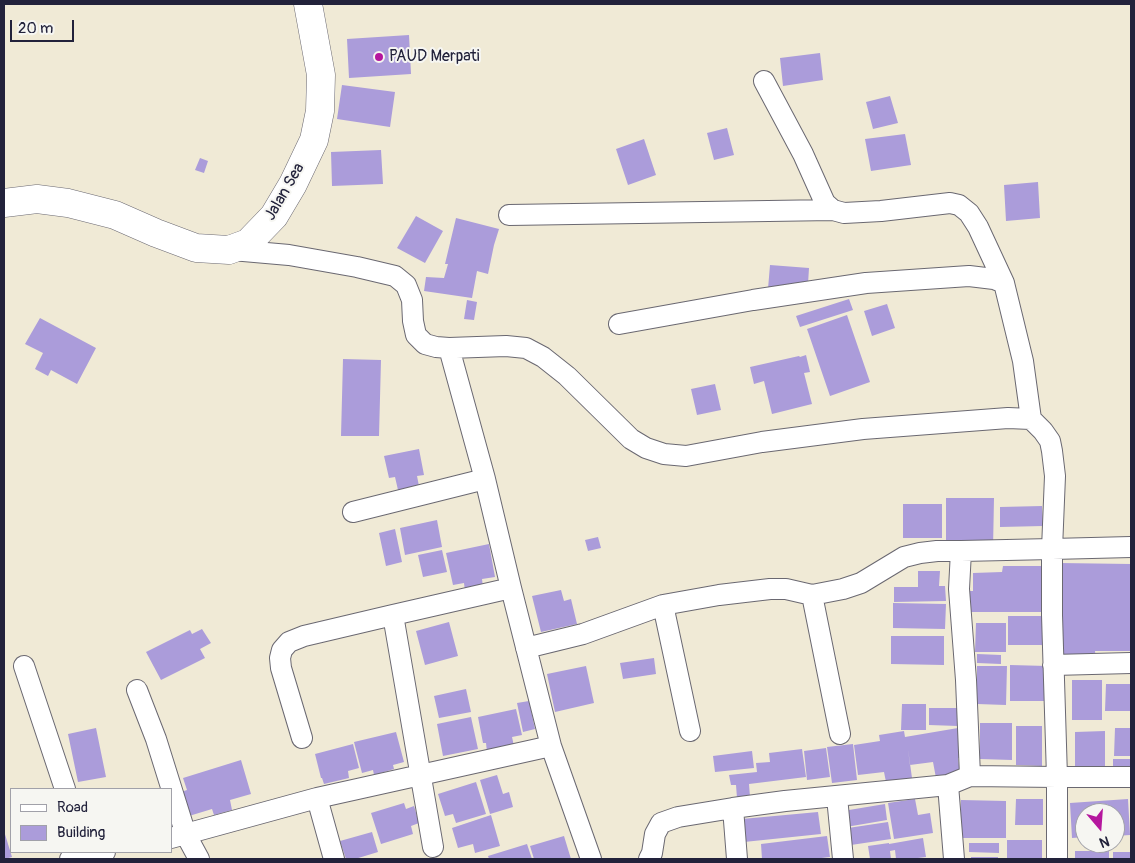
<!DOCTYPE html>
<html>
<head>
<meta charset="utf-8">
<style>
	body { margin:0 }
	#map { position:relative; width:1135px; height:863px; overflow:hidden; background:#f0ead6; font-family:Pangolin,sans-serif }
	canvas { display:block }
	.frame { position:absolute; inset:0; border:5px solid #22223b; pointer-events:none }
	.legend { position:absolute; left:10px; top:788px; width:162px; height:65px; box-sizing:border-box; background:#f6f6f2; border:1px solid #a1a1a9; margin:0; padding:6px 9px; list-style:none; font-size:15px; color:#22223b }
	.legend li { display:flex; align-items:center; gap:10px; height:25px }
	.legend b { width:25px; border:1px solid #a1a1a9 }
	.north { position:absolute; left:1075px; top:803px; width:50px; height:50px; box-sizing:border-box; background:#f6f6f2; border:1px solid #a1a1a9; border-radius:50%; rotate:162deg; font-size:14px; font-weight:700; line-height:20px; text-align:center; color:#22223b }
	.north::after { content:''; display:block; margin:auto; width:18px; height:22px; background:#b5179e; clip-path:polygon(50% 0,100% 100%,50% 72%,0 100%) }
	.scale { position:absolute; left:10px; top:20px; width:64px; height:22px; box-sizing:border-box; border:2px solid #22223b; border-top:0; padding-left:6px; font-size:15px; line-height:18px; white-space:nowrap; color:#22223b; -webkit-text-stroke:4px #f6f6f2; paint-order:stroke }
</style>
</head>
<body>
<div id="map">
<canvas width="1135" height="863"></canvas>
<div class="frame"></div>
<ul class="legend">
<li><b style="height:6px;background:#fff"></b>Road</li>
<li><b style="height:14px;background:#ab9cda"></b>Building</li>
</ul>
<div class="north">N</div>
<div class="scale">20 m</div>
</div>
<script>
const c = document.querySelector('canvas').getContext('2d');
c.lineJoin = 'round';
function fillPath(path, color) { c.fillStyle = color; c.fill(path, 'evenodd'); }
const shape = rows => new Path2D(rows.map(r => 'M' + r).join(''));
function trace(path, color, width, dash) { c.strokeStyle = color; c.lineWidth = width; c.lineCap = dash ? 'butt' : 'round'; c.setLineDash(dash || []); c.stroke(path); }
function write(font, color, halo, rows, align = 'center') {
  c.font = font + ' Pangolin,sans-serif'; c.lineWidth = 4; c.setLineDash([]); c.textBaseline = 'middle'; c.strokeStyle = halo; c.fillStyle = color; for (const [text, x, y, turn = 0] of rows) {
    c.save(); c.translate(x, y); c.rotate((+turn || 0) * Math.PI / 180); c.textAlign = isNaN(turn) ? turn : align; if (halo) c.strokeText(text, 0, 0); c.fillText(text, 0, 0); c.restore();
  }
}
const building = shape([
	[409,35,411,74,349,78,347,39],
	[820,53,823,80,783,86,780,58],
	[342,85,395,92,390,127,337,119],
	[890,96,898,123,873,129,866,102],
	[727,128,734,155,714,160,707,133],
	[905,134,911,165,871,171,865,139],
	[644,139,656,175,628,185,616,149],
	[381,150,383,184,332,186,331,152],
	[200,158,208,161,204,173,195,170],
	[1038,182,1040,218,1006,221,1004,185],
	[416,216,443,231,425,263,397,248],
	[456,218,499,229,494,245,488,274,477,271,472,298,424,291,426,277,444,278,448,264,445,264],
	[770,265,809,268,808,284,768,289],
	[849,299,853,310,800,327,796,316],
	[467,300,477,302,474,320,464,319],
	[887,304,895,328,872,336,864,311],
	[847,315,870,382,830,396,807,329],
	[40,318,96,348,77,384,51,370,48,376,35,369,43,353,25,344],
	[806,355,810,372,804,373,812,404,772,414,764,381,754,384,750,367,799,356,800,357],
	[343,359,381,360,379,436,341,436],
	[715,384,721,410,697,415,691,389],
	[419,449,424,475,417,476,419,486,398,490,395,477,389,478,384,456],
	[946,498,994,498,993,549,946,549],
	[903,504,942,504,942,538,903,538],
	[1042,506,1043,526,1000,527,1000,507],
	[437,520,442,547,405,555,400,528],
	[395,529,402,562,386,566,379,533],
	[598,537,601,548,588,551,585,540],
	[489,544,495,577,482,579,483,587,465,591,464,583,453,585,446,553],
	[442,550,447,572,423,577,418,555],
	[1059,563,1131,564,1131,651,1095,651,1096,660,1061,661],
	[1003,566,1043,566,1042,612,966,612,966,591,973,591,973,573,1002,572],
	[918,571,940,571,939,586,945,586,946,601,894,602,894,587,918,587],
	[561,590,564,601,571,599,577,624,541,632,532,596],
	[893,603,946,604,945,629,893,628],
	[1008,616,1048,616,1047,645,1008,645],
	[449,622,458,656,425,665,416,631],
	[976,623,1006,623,1006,652,975,652],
	[202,629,211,643,200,649,205,658,161,680,146,652,190,630,192,634],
	[891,636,944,636,944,665,891,664],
	[977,654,1001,655,1001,664,977,663],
	[654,658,656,674,623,679,620,663],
	[1010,665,1047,666,1046,701,1010,701],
	[586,666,594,703,555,712,547,674],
	[977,666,1007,666,1006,705,977,704],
	[1072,680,1102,680,1102,720,1072,720],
	[1106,684,1131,684,1131,711,1105,711],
	[466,689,471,712,439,718,434,696],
	[529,701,535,729,523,732,517,703],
	[902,704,926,704,926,730,901,730],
	[929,708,959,708,958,726,929,725],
	[516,709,522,735,512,737,514,746,487,752,486,743,483,743,478,717],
	[471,717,478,749,443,756,437,724],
	[980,723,1012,723,1012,760,980,759],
	[1016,726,1042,726,1042,766,1016,765],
	[96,728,106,777,78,782,68,734],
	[958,728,963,757,958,758,960,774,936,778,933,762,910,765,908,749,912,778,886,782,884,772,858,775,854,745,880,741,879,735,904,731,905,737],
	[1115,728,1131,728,1131,756,1114,756],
	[1105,731,1105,770,1075,769,1075,732],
	[396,732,404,762,393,765,394,769,374,775,373,770,362,773,354,742],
	[353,744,359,768,348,771,349,778,324,784,322,778,321,778,315,754],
	[853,744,857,780,832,783,827,747],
	[826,748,830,777,807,780,804,751],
	[802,749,806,777,749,784,750,797,737,798,736,785,731,785,729,775,757,772,756,763,770,762,769,753],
	[752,751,754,768,715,772,713,756],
	[1113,759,1131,759,1131,773,1113,773],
	[241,760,251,794,230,800,232,810,214,815,212,809,189,816,181,792,187,790,183,778],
	[497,775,503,794,509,792,513,807,490,814,480,780],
	[476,782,486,814,456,823,453,814,445,816,438,794],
	[915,799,918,815,930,813,933,833,894,839,888,803],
	[1016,799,1043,799,1043,825,1015,825],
	[1128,799,1130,835,1115,836,1115,813,1085,813,1085,837,1072,838,1070,803],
	[961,800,1006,801,1006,838,960,838],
	[404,803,406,809,414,806,419,823,411,826,413,834,381,844,371,813],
	[885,804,887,820,846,827,843,811],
	[818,812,821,834,744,842,742,819],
	[491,815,500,846,475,853,473,844,458,848,452,828],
	[888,822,891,839,851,845,848,828],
	[4,831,12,857,5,859,4,859],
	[372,832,378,852,355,859,346,859,340,841],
	[564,836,571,859,534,859,530,846],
	[827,836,830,857,813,859,762,859,761,844],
	[923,838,926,857,910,859,896,859,895,850,890,851,891,859,870,859,868,846,889,843,889,844],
	[1007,840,1042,840,1042,859,1007,859],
	[969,843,999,843,999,853,969,852],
	[527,844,532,859,489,859,488,856],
	[1075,851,1109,851,1109,859,1075,859],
	[1113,852,1131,852,1131,859,1113,859],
	[971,857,998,857,998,859,971,859]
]);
const minor = shape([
	[764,81,803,154,825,203,833,210,844,213,881,211,950,203,959,205,969,213,978,227,1004,283],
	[509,215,833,210],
	[232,250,289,255,357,267,395,276,406,285,412,300,413,321,416,335,425,344,436,347,449,348,506,346,526,348,543,357,567,376,631,439,646,448,664,454,686,456,762,442,863,429,1008,418,1031,419,1043,431,1050,441,1052,451,1055,476,1052,549,1131,547],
	[619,324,753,300,866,283,969,276,994,279,1004,283,1023,361,1031,419],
	[353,512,485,479],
	[812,595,840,734],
	[663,605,690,731],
	[526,648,583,634,663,605,719,595,770,589,786,589,812,595,843,589,861,583,904,557,920,553,937,551,961,551],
	[1053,665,1131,663],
	[24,666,65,789],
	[137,690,156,739,186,835,199,859],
	[302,738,281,668,280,658,282,650,289,642,304,636,393,615],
	[551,746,591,859],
	[948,785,954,859],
	[837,797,843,859],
	[317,798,334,859],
	[171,838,317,798,551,746,511,588,485,479,449,348],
	[433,847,393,615,511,588],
	[70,859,105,852],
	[649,859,652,853,655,834,661,823,678,817,733,808],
	[737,859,733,808,785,801,948,785,970,776,1057,777,1052,615,1052,549,961,551,959,589,966,680,970,776],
	[1057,859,1057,777,1131,777]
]);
const secondary = shape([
	[4,203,37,199,68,203,115,215,156,233,196,248,229,250,248,243,274,216,293,184,314,140,320,111,321,75,308,4]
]);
const markers = [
	[379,57,5,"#b5179e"]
];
const poiNames = [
	["PAUD Merpati",389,57]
];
const streetNames = [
	["Jalan Sea",285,192,-60]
];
fillPath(building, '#ab9cda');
trace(minor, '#6a6871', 22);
trace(secondary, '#6a6871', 29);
trace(minor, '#fff', 20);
trace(secondary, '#fff', 28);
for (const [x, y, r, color] of markers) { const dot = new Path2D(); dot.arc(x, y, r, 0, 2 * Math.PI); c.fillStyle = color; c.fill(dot); trace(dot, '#f6f6f2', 2); }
write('16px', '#22223b', '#f6f6f2', poiNames, 'left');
write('16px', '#22223b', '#f6f6f2', streetNames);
</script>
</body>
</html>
